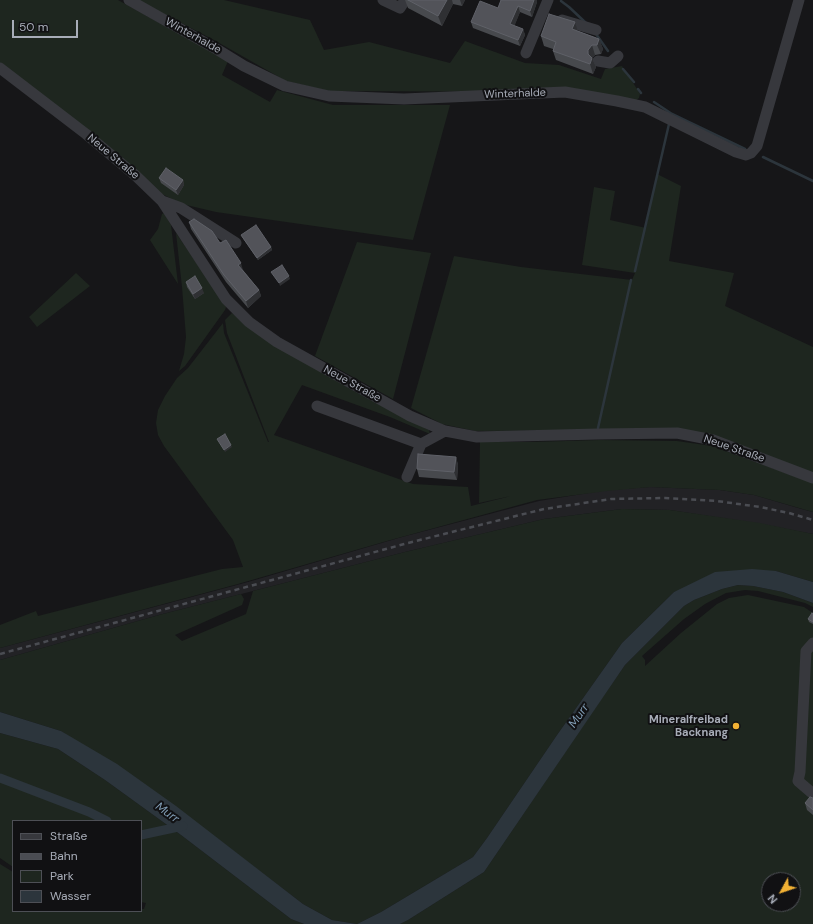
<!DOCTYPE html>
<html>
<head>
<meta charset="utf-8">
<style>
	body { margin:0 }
	#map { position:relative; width:813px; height:924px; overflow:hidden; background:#161618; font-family:"DM Sans",sans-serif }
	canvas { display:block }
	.legend { position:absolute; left:12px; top:820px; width:130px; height:92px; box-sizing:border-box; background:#111113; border:1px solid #4d4f55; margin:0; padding:5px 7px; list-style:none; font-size:12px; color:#a8adb8 }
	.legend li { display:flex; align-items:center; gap:8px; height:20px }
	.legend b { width:20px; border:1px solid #4d4f55 }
	.north { position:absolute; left:761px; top:872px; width:40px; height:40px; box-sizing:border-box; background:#111113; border:1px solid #4d4f55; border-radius:50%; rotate:230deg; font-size:11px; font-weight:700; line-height:16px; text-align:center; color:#a8adb8 }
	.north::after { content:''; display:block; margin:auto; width:14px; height:18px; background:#f2b134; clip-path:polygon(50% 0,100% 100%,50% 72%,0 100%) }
	.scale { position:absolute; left:12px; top:20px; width:66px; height:18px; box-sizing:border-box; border:2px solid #a8adb8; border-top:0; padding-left:5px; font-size:12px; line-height:14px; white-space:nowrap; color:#a8adb8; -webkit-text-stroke:3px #111113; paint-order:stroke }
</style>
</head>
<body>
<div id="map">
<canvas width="813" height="924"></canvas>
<ul class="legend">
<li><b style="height:5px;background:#37383d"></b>Straße</li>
<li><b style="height:5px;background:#4a4c52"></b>Bahn</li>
<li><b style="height:11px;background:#1e261f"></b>Park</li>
<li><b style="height:11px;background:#2c353c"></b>Wasser</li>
</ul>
<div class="north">N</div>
<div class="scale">50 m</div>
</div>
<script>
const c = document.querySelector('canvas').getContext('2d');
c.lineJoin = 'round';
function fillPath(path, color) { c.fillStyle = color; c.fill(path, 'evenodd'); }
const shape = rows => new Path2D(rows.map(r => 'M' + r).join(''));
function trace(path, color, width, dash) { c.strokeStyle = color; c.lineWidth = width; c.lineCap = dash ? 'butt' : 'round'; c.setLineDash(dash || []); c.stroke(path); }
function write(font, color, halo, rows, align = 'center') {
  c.font = font + ' "DM Sans",sans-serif'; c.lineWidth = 4; c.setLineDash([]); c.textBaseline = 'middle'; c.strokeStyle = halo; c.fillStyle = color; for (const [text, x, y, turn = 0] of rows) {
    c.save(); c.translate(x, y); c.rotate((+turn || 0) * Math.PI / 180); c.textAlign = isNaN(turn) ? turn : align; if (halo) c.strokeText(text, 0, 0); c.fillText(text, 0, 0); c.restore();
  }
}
const built = shape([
	[651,487,720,490,754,495,798,508,813,512,813,534,760,524,670,510,622,509,544,519,405,552,253,591,159,615,0,660,0,648,248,582,402,537,539,501,607,490]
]);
const green = shape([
	[0,0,118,0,228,61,222,75,270,102,277,90,333,105,450,105,413,240,216,212,182,204,160,193,0,63],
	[137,0,224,0,310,20,324,50,369,42,450,63,465,41,525,63,559,65,601,79,605,69,622,66,637,89,640,94,639,98,634,102,588,92,328,91,286,81,214,40],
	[657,174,681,186,669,261,734,273,725,306,813,347,813,475,676,430,475,431,442,424,411,408,454,256,521,267,632,280,635,273,582,265,594,187,615,191,610,220,646,228],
	[164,213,171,225,178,284,150,240,158,229,162,214],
	[176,233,225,304,226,307,225,310,185,366,179,371,184,354,186,337,182,287],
	[357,242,431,253,393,399,315,356],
	[76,273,90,286,37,327,29,317],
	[232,313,313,367,354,391,429,430,430,434,390,417,302,385,274,435,413,484,468,487,471,506,511,496,479,503,480,442,531,442,600,440,677,441,712,446,813,483,813,512,754,495,720,490,672,488,651,487,607,491,537,500,387,541,238,584,0,648,0,625,36,611,38,616,222,569,243,567,233,540,164,446,158,435,156,423,158,410,165,396,177,378,188,368,223,323,224,333,268,442,269,442,227,333,225,320],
	[622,509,670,510,760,523,813,534,813,582,776,571,674,592,622,643,557,735,487,838,473,857,381,912,357,924,332,920,303,904,219,840,61,731,0,712,0,660,159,615,241,594,244,599,242,605,175,635,182,641,246,614,253,591,405,552,544,519],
	[738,585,753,586,783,592,813,603,813,607,805,603,758,591,745,590,726,593,705,604,684,619,642,656,645,660,645,666,681,633,717,604,729,598,748,595,804,607,813,613,813,924,400,924,408,920,484,872,600,701,625,665,684,606,694,600,722,589],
	[769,880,793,880,793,904,769,904],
	[0,733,58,749,105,780,181,835,291,919,304,924,0,924,0,864,13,872,13,911,141,911,141,909,144,909,146,903,141,902,141,821,13,821,13,867,0,858]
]);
const water = shape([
	[752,569,776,571,813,582,813,603,783,592,753,586,738,585,722,589,694,600,684,606,625,665,484,872,408,920,400,924,357,924,381,912,473,857,487,838,557,735,622,643,674,592,715,572],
	[0,712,61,731,117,764,176,806,303,904,332,920,357,924,304,924,291,919,181,835,105,780,58,749,0,733]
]);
const stream = shape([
	[561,1,569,7,586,23],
	[596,34,608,51],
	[623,69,634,82],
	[638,89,641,93],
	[654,102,672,114,745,149],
	[763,157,813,181],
	[635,271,669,124],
	[598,428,631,280]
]);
const canal = shape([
	[0,778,89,812,107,821],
	[141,835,183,826]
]);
const minor = shape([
	[129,0,218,50,244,66,285,86,329,96,404,99,565,92,617,101,645,107,736,152,746,155,751,153,757,146,799,0],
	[383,0,400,8,405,0],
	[562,20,596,30],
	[526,53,548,0],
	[598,61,610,63,618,56],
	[0,68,86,134,135,175,162,201,226,299,249,322,277,342,410,416,445,431,477,437,598,434,677,433,713,440,813,478],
	[162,201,181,208,236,243],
	[317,406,421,444,445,431],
	[407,477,421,444],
	[812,793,798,781,800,772,806,651,813,643]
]);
const rail = shape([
	[0,654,408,543,544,509,611,499,665,498,717,501,760,507,789,513,813,520]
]);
const wall = shape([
	[405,0,465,0,462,6,453,4,442,26,408,8],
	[501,0,537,0,537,2,532,17,520,12,514,26,523,29,525,35,520,46,473,28,471,22,498,8],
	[578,31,599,39,603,49,601,54,595,55,592,58,596,67,593,74,556,60,553,51,553,49,544,46,541,36],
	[159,178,183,180,184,185,178,195,161,183],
	[189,222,220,243,243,270,259,290,261,296,248,308,226,282,191,229],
	[241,235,271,247,272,250,258,260,242,237],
	[186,282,204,293,195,299,187,287],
	[456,457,458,465,457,480,419,477,417,469],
	[813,614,813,624,809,622,808,619],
	[813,798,813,815,807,810,805,803]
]);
const shadedWall = shape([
	[447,0,452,0,453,4,442,26,438,16],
	[460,0,465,0,462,6],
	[534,0,537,0,537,2,532,17,530,11],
	[518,6,520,12,513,30,510,24],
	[575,22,578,32,572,29],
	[523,29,525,35,520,46,518,40],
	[599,39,603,49,601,54,597,45],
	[592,45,595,55,592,58,596,67,593,74,590,64,588,50],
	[183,180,184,185,178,195,176,190],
	[271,247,272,250,258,260,257,258],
	[241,263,243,270,241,272,238,265],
	[289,276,290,279,280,286,279,283],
	[202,288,204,293,195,299,193,294],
	[259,290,261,296,248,308,246,301],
	[231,445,232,447,225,452,224,450],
	[456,457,458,465,457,480,454,472]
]);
const building = shape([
	[408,0,447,0,438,16,408,0],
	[501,0,534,0,530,11,518,6,510,24,523,29,518,40,471,22,480,1,498,8,501,0],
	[549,14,575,22,572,29,599,39,597,45,592,45,588,50,588,54,592,58,590,64,553,51,556,42,541,36,549,14],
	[166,168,183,180,176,190,159,178,166,168],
	[194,219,212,231,220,243,226,240,241,263,238,265,259,290,246,301,224,275,189,222,194,219],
	[256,225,271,247,257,258,241,235,256,225],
	[282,265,289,276,279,283,271,272,282,265],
	[195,276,202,288,193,294,186,282,195,276],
	[225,434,231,445,224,450,217,439,225,434],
	[418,454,456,457,454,472,417,469,418,454],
	[812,613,813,614,813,622,808,619,812,613],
	[810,797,813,798,813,810,805,803,810,797]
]);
const markers = [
	[736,726,4,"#f2b134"]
];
const streetNames = [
	["Winterhalde",193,36,29],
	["Winterhalde",515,94,-2],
	["Neue Straße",113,157,40],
	["Neue Straße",352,384,29],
	["Neue Straße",734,449,19]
];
const poiNames = [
	["Mineralfreibad",728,720],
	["Backnang",728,733]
];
const waterNames = [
	["Murr",579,716,-55],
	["Murr",167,813,36]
];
fillPath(built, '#222225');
fillPath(green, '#1e261f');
fillPath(water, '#2c353c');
trace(stream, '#2c353c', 2.5);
trace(canal, '#2c353c', 9);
trace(minor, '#37383d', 11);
trace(rail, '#4a4c52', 2.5, [5, 4]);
fillPath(wall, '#47494d');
fillPath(shadedWall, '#2f3033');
fillPath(building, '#525359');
trace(building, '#5f6168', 1);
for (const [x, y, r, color] of markers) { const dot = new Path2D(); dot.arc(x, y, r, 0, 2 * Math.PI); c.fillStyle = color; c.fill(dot); trace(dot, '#111113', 1.5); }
write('11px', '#a8adb8', '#111113', streetNames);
write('bold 11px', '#a8adb8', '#111113', poiNames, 'right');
write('italic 12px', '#7f9bb3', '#111113', waterNames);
</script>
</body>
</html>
